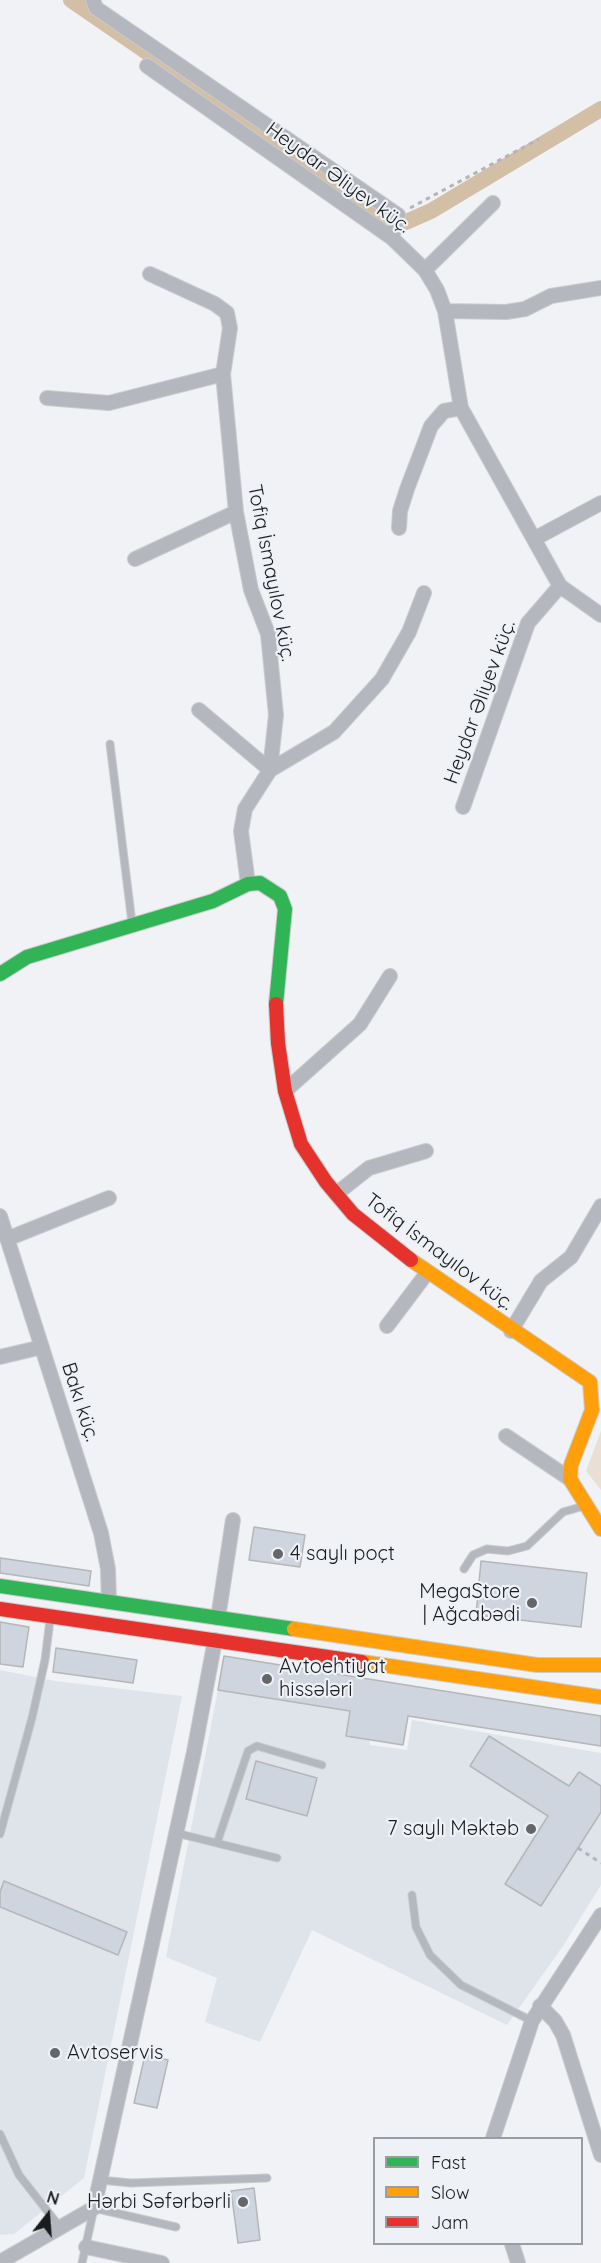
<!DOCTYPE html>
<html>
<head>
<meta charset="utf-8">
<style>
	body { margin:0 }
	#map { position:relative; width:601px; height:2263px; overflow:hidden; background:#f0f2f5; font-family:Quicksand,sans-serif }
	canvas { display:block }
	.legend { position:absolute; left:373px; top:2137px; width:210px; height:108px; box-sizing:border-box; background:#eef2f7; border:2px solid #999ca0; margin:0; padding:8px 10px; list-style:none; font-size:18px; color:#1a1b1d }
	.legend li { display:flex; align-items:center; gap:12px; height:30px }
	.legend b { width:30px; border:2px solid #999ca0 }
	.north { position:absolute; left:18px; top:2185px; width:60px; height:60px; -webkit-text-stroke:4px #eef2f7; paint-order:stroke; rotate:17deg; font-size:16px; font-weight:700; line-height:24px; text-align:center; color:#1a1b1d }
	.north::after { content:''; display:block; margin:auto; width:21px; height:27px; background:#1a1b1d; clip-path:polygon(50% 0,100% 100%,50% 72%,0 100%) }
</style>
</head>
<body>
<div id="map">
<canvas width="601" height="2263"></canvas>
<ul class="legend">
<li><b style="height:8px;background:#30b455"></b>Fast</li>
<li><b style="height:8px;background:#ff9f0a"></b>Slow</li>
<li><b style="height:8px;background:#e5322d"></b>Jam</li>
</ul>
<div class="north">N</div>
</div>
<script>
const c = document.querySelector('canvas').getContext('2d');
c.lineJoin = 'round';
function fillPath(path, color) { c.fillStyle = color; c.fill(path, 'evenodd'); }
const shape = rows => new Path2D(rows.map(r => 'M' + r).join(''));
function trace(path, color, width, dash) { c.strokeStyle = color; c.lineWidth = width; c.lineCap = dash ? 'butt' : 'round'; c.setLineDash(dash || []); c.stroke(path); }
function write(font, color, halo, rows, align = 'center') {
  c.font = font + ' Quicksand,sans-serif'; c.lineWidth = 4.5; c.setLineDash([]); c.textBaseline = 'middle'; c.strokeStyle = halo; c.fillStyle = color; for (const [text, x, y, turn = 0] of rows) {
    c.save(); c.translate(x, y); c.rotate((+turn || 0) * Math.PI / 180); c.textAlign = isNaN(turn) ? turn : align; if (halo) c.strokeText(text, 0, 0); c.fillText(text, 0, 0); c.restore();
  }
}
const built = shape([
	[0,1670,55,1681,182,1696,84,2178,14,2234,0,2235],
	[218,1690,350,1711,346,1735,369,1739,370,1745,407,1750,412,1720,601,1753,601,1885,563,1946,507,2025,312,1930,260,2042,205,2022,217,1978,166,1957]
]);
const green = shape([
	[601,1431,601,1490,586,1471]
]);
const canal = shape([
	[71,0,388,218],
	[406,222,431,211,601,109]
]);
const building = shape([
	[254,1527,305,1535,300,1567,249,1560,254,1527],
	[0,1558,91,1571,89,1586,0,1573,0,1558],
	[481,1561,587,1573,581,1627,476,1615,481,1561],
	[0,1622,29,1627,23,1667,0,1664,0,1622],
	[56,1648,137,1660,133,1683,53,1672,56,1648],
	[224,1656,601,1716,601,1746,408,1716,403,1745,346,1736,350,1711,218,1690,224,1656],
	[489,1736,569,1786,579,1772,601,1786,601,1812,541,1906,505,1884,548,1816,470,1766,489,1736],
	[256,1761,317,1778,307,1816,246,1799,256,1761],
	[4,1881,127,1932,118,1955,0,1907,0,1892,4,1881],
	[145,2055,168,2060,157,2108,134,2103,145,2055],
	[254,2188,260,2240,238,2243,231,2191,254,2188]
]);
const path = shape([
	[410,208,539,139],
	[578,1848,601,1863]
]);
const lane = shape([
	[110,744,132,923],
	[464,1569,473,1555,487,1549,508,1551,527,1546,563,1512,584,1506],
	[176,1833,277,1858],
	[0,1834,32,1718,45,1660,50,1620],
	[217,1843,248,1751,257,1746,322,1765],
	[412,1895,416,1927,430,1955,461,1985,532,2021],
	[0,2134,19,2175,59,2226],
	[100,2180,131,2183,267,2178],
	[82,2263,94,2208,176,2227]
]);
const street = shape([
	[93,0,96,8,398,215,392,238],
	[147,66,392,238,425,270,437,290,445,311,461,408,560,586,601,615],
	[425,270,493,203],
	[150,274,215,304,227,313,230,328,223,374,236,512,251,590,268,634,276,715,270,770,245,809,241,831,248,884],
	[445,311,506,312,525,309,551,296,601,288],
	[47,398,109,403,223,374],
	[399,528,400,511,407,489,431,426,444,411,461,408],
	[534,539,601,503],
	[135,559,236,512],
	[199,710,270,770,334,732,382,679,409,632,424,593],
	[463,807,528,623,560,586],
	[285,1091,360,1024,390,976],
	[336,1194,369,1168,426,1151],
	[0,1216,101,1533,108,1569,109,1602],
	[7,1239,109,1198],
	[387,1326,427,1273],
	[511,1331,541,1281,571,1257,601,1206],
	[0,1357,42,1347],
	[506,1436,570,1479],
	[218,1618,233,1520],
	[540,2006,555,2021,563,2035,601,2155],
	[493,2138,532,2021,601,1915],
	[512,2244,518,2263],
	[86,2247,162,2263],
	[0,2262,94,2208,194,1752,215,1640]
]);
const fast = shape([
	[0,974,27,957,213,901,248,884,260,883,280,896,285,909,276,1004],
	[0,1586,294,1629]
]);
const slow = shape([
	[411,1260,590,1382,592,1410,571,1465,570,1479,601,1529],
	[294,1629,537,1665,601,1665],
	[362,1662,601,1697]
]);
const jam = shape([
	[276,1004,278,1043,285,1091,301,1144,326,1182,353,1214,411,1260],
	[0,1609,362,1662]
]);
const markers = [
	[278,1554,6,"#656669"],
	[532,1603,6,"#656669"],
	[267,1679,6,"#656669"],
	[531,1829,6,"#656669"],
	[55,2053,6,"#656669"],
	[243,2202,6,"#656669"]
];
const streetNames = [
	["Heydar Əliyev küç.",338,178,36],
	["Tofiq İsmayılov küç.",271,573,79],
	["Heydar Əliyev küç.",480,702,-70],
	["Tofiq İsmayılov küç.",439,1252,37],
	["Bakı küç.",80,1402,72]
];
const poiNames = [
	["4 saylı poçt",290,1554],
	["MegaStore",520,1592,"right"],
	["| Ağcabədi",520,1615,"right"],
	["Avtoehtiyat",279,1667],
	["hissələri",279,1690],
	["7 saylı Məktəb",519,1829,"right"],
	["Avtoservis",67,2053],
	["Hərbi Səfərbərli",231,2202,"right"]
];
fillPath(built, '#dfe4eb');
fillPath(green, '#eadfd3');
trace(canal, '#d3bea6', 16);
fillPath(building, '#cfd5de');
trace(building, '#b4b6b7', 1.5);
trace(lane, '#cacbcd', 9);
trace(street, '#cacbcd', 16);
trace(fast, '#cacbcd', 16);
trace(slow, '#cacbcd', 16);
trace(jam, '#cacbcd', 16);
trace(path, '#b3b5b9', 3, [4.5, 4.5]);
trace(lane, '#b4b7bd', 7);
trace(street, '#b4b7bd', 14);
trace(fast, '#30b455', 14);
trace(slow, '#ff9f0a', 14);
trace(jam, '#e5322d', 14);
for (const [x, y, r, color] of markers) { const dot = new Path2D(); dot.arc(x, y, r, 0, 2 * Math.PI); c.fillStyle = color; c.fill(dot); trace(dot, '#eef2f7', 2); }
write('20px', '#1a1b1d', '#eef2f7', streetNames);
write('20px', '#1a1b1d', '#eef2f7', poiNames, 'left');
</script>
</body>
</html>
